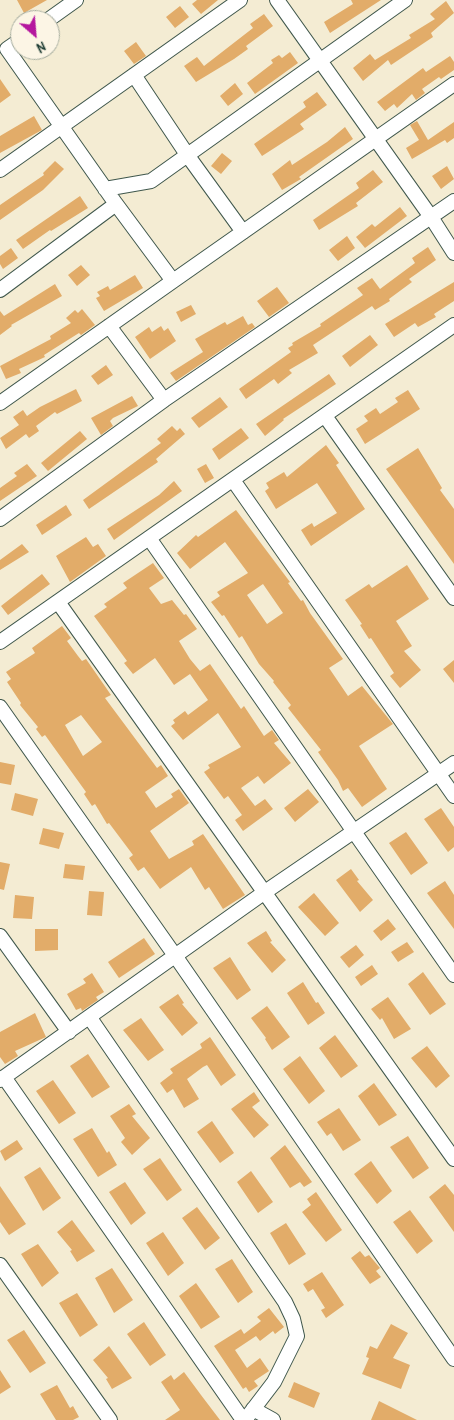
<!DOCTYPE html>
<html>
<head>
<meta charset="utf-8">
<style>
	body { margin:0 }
	#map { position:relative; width:454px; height:1420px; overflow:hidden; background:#f4ecd3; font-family:"Patrick Hand",sans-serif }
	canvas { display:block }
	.north { position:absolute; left:10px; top:10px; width:50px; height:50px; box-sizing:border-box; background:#fcf5e5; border:1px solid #a4ab9e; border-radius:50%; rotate:153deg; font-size:14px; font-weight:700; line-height:20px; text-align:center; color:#1f3d34 }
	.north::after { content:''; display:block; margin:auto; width:18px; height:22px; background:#b5179e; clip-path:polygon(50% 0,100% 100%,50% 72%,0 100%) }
</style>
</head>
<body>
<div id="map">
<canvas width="454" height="1420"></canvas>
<div class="north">N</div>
</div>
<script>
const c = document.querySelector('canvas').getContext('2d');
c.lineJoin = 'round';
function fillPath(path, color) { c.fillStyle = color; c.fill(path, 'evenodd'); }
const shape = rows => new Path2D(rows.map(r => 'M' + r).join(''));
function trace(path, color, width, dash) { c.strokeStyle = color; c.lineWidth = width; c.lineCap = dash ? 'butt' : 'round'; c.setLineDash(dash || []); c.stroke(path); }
const building = shape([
	[17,0,47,0,24,13],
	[197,0,218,0,201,14,192,4],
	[351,0,381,0,330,33,324,22,353,4],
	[446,1,454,13,431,33,433,37,391,65,388,60,363,81,353,68,370,54,375,60,411,38,409,35,435,19,430,14],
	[180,6,189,17,175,28,166,17],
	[264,14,273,26,246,46,248,49,234,59,196,82,184,66,197,57,204,66,253,28,250,24],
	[136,42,146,56,134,64,124,51],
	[290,52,298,63,255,94,247,83,273,63,271,60,279,55,282,58],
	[450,56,454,62,454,70,441,79,439,77,422,89,425,93,416,100,412,94,397,108,394,104,385,111,377,102,423,68,426,72],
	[0,79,11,95,0,103],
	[235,83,243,94,228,106,220,96],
	[317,92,327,105,300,124,304,129,262,156,254,144,306,107,303,102],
	[34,116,42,130,0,153,0,136],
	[417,121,428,140,454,122,454,138,447,143,445,140,412,159,406,148,419,140,410,125],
	[345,127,353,139,299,177,301,179,282,190,272,174,290,160,292,165,327,142],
	[222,153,232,161,221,174,211,166],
	[55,161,64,169,43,190,0,220,0,205,44,175,43,173],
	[447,166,454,179,441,189,432,176],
	[373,170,383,182,356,203,358,206,319,230,313,220,359,188,356,183],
	[80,196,88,208,51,231,50,230,23,249,16,240],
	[400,207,407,216,365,248,356,237,372,224,375,227],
	[347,236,355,248,338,261,329,250],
	[428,247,436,260,409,279,412,282,389,299,390,301,375,310,372,306,313,345,318,353,289,370,292,373,278,384,274,379,246,399,239,389,291,352,288,348,293,345,292,343,321,326,320,324,363,295,357,288,372,278,380,289,415,263,412,258],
	[11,248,18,258,3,269,0,264,0,256],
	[81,265,90,275,77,286,68,275],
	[135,275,143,288,104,311,96,298,100,296,97,292,108,286,110,290],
	[454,282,454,301,434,314,436,317,418,327,415,323,394,337,385,324],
	[55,284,62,296,11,325,12,326,0,335,0,311,4,316],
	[277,287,289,303,269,317,257,301],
	[191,305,196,314,181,322,176,312],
	[82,309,95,325,81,335,79,333,44,355,45,357,19,369,21,373,6,379,0,366,51,339,50,336,71,323,66,318,75,310,78,313],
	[243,316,248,325,252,323,255,327,176,381,170,373,203,352,195,339,225,322,227,325],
	[161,326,164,331,168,328,176,341,150,359,135,337,149,327,152,332],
	[370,335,378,345,350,367,342,356],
	[106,365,113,375,98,385,91,376],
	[329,374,336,384,283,419,284,420,265,436,256,424],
	[76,389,82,401,57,414,55,412,36,426,39,431,29,438,26,434,6,449,0,438,19,425,13,417,23,410,27,416,40,407],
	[408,390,420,409,365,444,356,429,368,421,364,416,376,408,380,414,398,402,395,398],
	[132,396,138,406,113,418,110,421,113,426,101,435,91,418],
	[220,397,228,407,199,428,191,418],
	[172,426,177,431,180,428,185,434,156,459,158,462,89,509,83,500,161,443,157,439],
	[241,428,249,438,219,460,212,449],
	[80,431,87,439,48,471,41,463],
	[326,445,339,463,336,465,365,509,311,546,301,530,312,523,314,527,337,513,317,483,276,509,265,491,269,488,266,483,284,472,287,477],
	[418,448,442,488,440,490,454,509,454,564,386,469],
	[27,464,37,476,0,501,0,488,17,476,14,473],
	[206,464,214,478,205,483,197,469],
	[174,481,182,491,114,540,107,529,159,495],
	[66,505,72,515,42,535,36,525],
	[236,510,290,582,288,583,301,601,303,600,310,613,343,659,329,668,348,696,362,686,393,724,359,746,387,789,362,807,348,788,343,791,338,780,318,752,321,750,288,708,291,705,273,682,274,681,259,664,242,636,239,638,224,615,222,616,211,602,220,596,217,592,248,573,225,542,190,569,177,553,196,535,198,537],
	[263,584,283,613,267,624,247,595],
	[86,537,93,547,98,544,106,556,70,582,56,556],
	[22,544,29,552,0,570,0,560],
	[153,563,164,578,149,588,161,604,172,600,184,615,186,614,197,629,179,641,190,659,200,671,210,664,241,709,244,706,264,736,272,730,279,740,274,743,291,763,264,784,258,776,241,788,255,806,265,799,273,809,243,831,235,820,242,815,228,796,224,799,204,772,210,768,208,765,241,747,218,713,183,740,171,726,175,723,173,720,185,711,188,715,208,700,190,674,174,685,155,658,133,674,124,663,127,661,94,616,107,607,104,604,127,588,123,583],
	[407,565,429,599,396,621,412,646,404,651,421,670,400,688,390,676,394,673,371,638,369,639,360,625,362,624,345,600,369,584,372,588],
	[42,574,50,584,8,615,1,606],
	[62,626,71,638,67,641,78,656,82,661,86,659,111,695,105,698,157,768,161,765,168,776,145,792,156,808,173,797,171,794,179,789,189,803,150,831,169,859,194,845,192,841,203,834,245,895,223,909,209,887,205,890,191,867,160,889,144,867,138,871,129,858,133,855,109,823,107,824,95,804,92,806,84,794,86,792,45,735,42,737,36,729,38,727,20,705,21,703,7,682,11,679,6,672,35,653,32,648],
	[81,715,102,742,83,756,65,725],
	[454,660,454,683,443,669],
	[0,762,15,765,11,785,0,783],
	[308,789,319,802,295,822,284,808],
	[15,793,38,799,33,816,11,810],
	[441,808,454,827,454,847,448,852,424,819],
	[43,828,64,833,59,849,39,844],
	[406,832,428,863,411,875,389,843],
	[0,862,10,864,4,890,0,889],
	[65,864,85,866,83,880,63,878],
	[351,869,359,880,357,881,373,900,360,912,336,880],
	[445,881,454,895,454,929,427,893],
	[89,891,104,892,102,916,87,915],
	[314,893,339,923,325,936,298,907],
	[15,895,34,897,32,919,13,918],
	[388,919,396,929,381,941,373,931],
	[35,929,58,929,58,950,35,951],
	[266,931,272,941,270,942,286,960,272,973,247,943],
	[144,938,155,954,119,978,108,962],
	[407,942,414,952,398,962,391,952],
	[356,945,364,955,349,968,340,957],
	[230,957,251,990,237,1000,213,968],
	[372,965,378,974,361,986,355,977],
	[423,972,446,1004,430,1015,408,984],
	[92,973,104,992,96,997,98,1000,82,1011,81,1008,76,1010,67,994,86,983,83,979],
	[303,982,316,1003,318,1002,325,1013,308,1025,287,993],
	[178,994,184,1003,182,1004,198,1023,182,1036,159,1007],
	[388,997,411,1029,394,1039,382,1018,380,1020,371,1009],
	[267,1006,290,1037,272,1050,265,1039,266,1038,251,1018],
	[35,1013,46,1037,15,1051,18,1056,5,1064,0,1057,0,1032],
	[141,1018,164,1050,148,1061,123,1030],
	[335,1035,358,1066,341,1078,319,1048],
	[210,1037,236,1075,221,1086,207,1065,203,1067,187,1079,199,1099,184,1108,173,1089,167,1093,160,1083,173,1073,170,1069,202,1048,200,1044],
	[427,1046,450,1076,436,1088,411,1058],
	[88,1054,110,1087,92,1098,70,1066],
	[300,1056,325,1091,309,1104,283,1069],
	[53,1080,76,1113,59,1124,36,1091],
	[374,1083,397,1115,379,1126,358,1096],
	[254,1092,260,1101,252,1107,269,1125,254,1138,231,1109],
	[129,1104,136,1114,132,1116,150,1138,132,1155,121,1142,125,1138,110,1116],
	[339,1108,361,1140,343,1151,331,1133,327,1136,317,1122],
	[212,1121,234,1153,220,1163,197,1132],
	[92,1128,107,1153,109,1151,117,1165,98,1177,73,1139],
	[408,1136,429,1168,413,1179,390,1147],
	[17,1140,23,1149,5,1161,0,1151],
	[285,1145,312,1182,304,1187,300,1182,290,1188,270,1158],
	[160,1158,182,1190,167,1201,143,1169],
	[371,1161,392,1191,377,1204,354,1174],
	[40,1167,61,1198,43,1211,24,1177],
	[251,1171,273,1202,258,1213,237,1182],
	[125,1182,146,1213,131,1225,109,1192],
	[445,1184,454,1195,454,1232,429,1197],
	[0,1186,26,1224,9,1235,0,1222],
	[316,1192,342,1230,326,1242,302,1212,311,1205,307,1199],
	[197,1207,220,1238,205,1250,182,1218],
	[410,1210,433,1241,417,1254,393,1222],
	[72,1220,95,1251,77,1262,70,1251,72,1250,57,1232],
	[286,1223,306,1254,289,1265,270,1233],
	[163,1232,184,1263,168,1276,146,1243],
	[38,1244,59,1273,42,1287,21,1254],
	[360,1251,365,1257,369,1255,380,1268,376,1271,381,1277,370,1284,351,1258],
	[232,1259,253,1292,238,1303,215,1269],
	[112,1268,133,1300,114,1313,95,1278],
	[322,1272,344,1305,326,1318,321,1310,325,1308,313,1289,308,1292,303,1284],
	[196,1283,220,1317,201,1329,179,1296],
	[77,1293,98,1325,80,1337,59,1303],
	[269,1308,284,1327,275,1334,273,1331,260,1341,256,1336,235,1350,247,1368,260,1358,269,1371,254,1381,258,1386,249,1392,246,1387,243,1389,214,1346,241,1329,244,1334,261,1321,257,1317],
	[144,1322,166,1355,150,1366,127,1334],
	[391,1324,408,1333,393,1358,410,1365,401,1389,362,1374,369,1358,366,1357,370,1346,377,1349],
	[24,1330,46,1363,30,1373,7,1340],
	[109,1346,132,1378,112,1389,106,1379,108,1378,93,1360],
	[0,1370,11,1387,0,1394],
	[184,1372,201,1395,220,1420,165,1420,180,1410,161,1382,171,1375,174,1380],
	[294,1382,320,1393,314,1408,288,1397],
	[57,1385,70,1408,73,1406,79,1417,73,1420,56,1420,40,1394],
	[379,1401,417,1420,371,1420]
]);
const minor = shape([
	[277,0,431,217,454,253],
	[48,20,76,0],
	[20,40,7,49,116,204,173,281,454,84],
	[134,75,188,156,243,232],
	[0,170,240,0],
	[105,189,151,181,405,0],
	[0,290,116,204],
	[109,326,164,400],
	[0,403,173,281],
	[325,416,454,598],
	[233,480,454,796],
	[0,519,164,400,454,201],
	[149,538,454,975],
	[58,602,454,1159],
	[0,642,454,325],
	[0,707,176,957,454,1359],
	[0,936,69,1032],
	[90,1018,285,1302,293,1319,297,1336,274,1382,245,1420],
	[4,1077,243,1420],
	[0,1080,265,892,454,763],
	[0,1265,110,1420],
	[253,1409,273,1420]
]);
fillPath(building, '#e2ac69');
trace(minor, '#3f574c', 16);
trace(minor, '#fff', 14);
</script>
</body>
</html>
